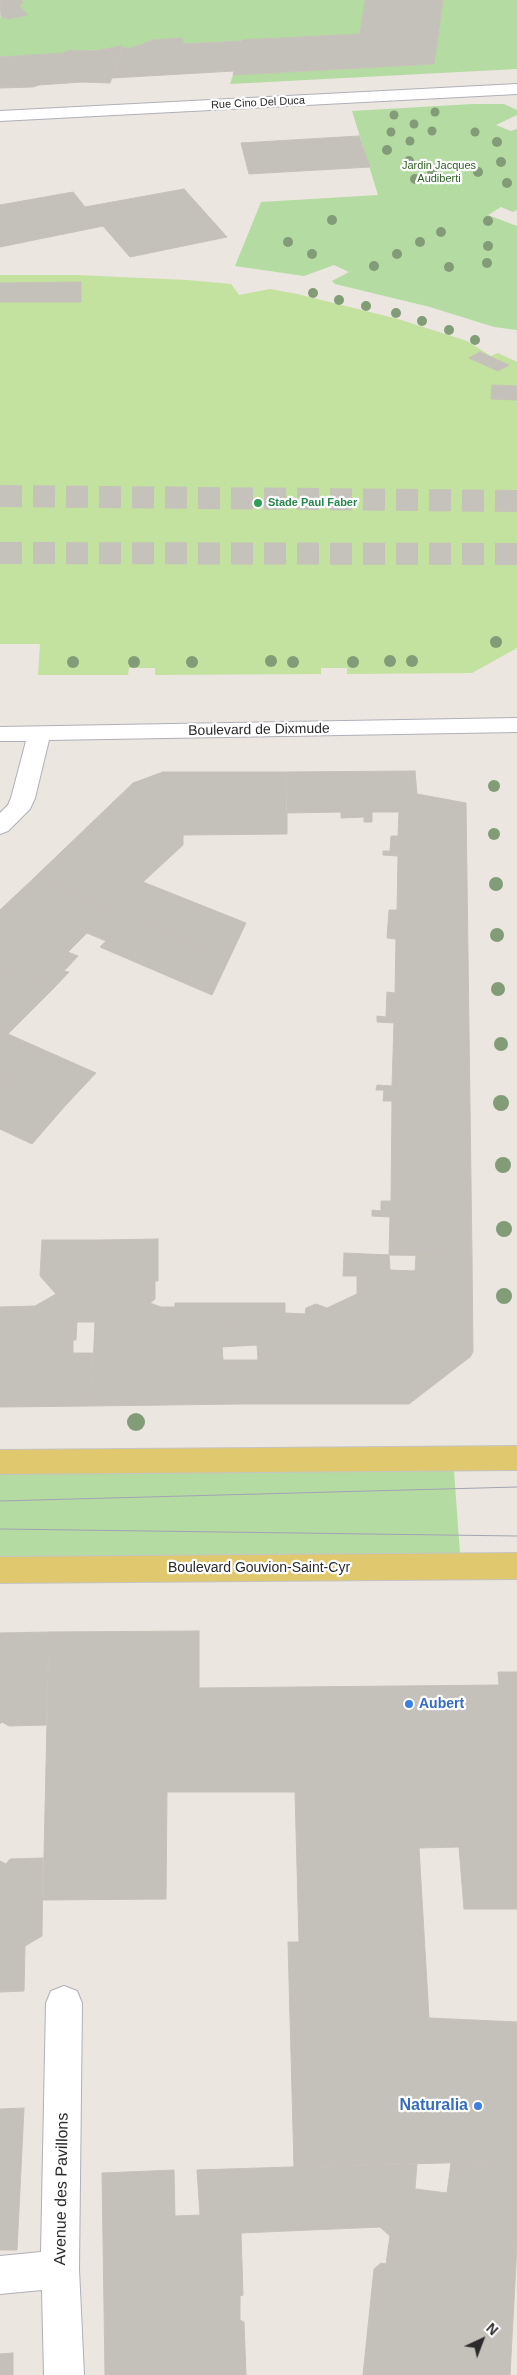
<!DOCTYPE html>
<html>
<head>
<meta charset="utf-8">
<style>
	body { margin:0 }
	#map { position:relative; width:517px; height:2375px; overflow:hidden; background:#ebe6df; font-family:Arial,sans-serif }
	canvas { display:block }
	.north { position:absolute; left:457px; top:2315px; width:50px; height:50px; -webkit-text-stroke:4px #fff; paint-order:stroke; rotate:43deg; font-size:14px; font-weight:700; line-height:20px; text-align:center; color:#2b2b2b }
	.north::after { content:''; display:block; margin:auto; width:18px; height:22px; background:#2b2b2b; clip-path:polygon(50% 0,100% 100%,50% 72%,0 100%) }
</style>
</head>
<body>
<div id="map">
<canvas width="517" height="2375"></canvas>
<div class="north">N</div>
</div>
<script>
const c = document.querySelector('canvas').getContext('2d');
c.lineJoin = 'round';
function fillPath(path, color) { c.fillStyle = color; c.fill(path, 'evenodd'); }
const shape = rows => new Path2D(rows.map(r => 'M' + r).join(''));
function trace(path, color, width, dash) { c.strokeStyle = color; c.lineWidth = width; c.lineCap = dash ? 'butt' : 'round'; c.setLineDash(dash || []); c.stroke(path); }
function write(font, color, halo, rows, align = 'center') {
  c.font = font + ' Arial,sans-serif'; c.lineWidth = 4.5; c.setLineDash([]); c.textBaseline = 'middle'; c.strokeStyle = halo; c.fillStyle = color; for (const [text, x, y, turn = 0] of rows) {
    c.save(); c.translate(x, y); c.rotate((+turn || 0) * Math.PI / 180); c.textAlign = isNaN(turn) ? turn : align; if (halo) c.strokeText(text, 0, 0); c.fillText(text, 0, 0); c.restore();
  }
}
const green = shape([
	[21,0,365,0,360,34,184,44,182,38,155,40,131,48,122,48,122,46,93,51,70,50,63,53,0,57,0,17,9,19,27,15,19,6,23,3],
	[443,0,517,0,517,69,230,84,233,75,433,64],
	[472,104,504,104,517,110,517,115,496,125,511,131,517,129,517,210,513,212,501,207,488,215,517,226,517,330,494,327,430,307,335,284,332,281,349,272,334,265,304,276,235,266,261,202,378,195,352,111],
	[454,1471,460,1554,0,1557,0,1474]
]);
const pitch = shape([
	[0,275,76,275,187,280,231,284,239,295,270,289,297,294,398,319,467,341,491,356,498,353,517,362,517,648,472,673,347,674,347,668,321,668,321,674,155,675,155,668,129,668,128,675,38,675,40,644,0,644]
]);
const building = shape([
	[0,0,21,0,23,3,19,6,28,15,9,19,1,17,0,0],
	[365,0,443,0,434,64,233,75,242,40,360,34,365,0],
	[182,38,184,44,242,41,234,71,112,78,122,48,131,48,154,40,182,38],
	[122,46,110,83,82,82,39,85,33,87,0,88,0,57,63,53,70,50,93,51,122,46],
	[359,136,370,167,249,174,241,143,359,136],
	[184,189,227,237,130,257,103,226,0,247,0,205,73,192,85,207,184,189],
	[81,282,81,302,0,302,0,283,81,282],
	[480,352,491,357,509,365,498,371,469,358,480,352],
	[492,385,517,386,517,400,491,399,492,385],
	[415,771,417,794,466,803,472,1256,389,1255,390,1217,372,1216,372,1210,381,1211,381,1201,391,1201,392,1101,383,1101,384,1090,376,1090,377,1085,392,1086,394,1023,377,1022,377,1016,386,1017,387,992,395,993,396,939,387,938,389,910,397,910,398,856,383,855,383,851,390,851,391,836,398,836,399,812,372,812,372,822,364,822,364,817,341,818,341,812,286,813,287,772,415,771],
	[163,772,287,772,287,834,183,835,183,845,143,882,246,923,229,959,34,878,133,783,163,772],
	[34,878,229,959,212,995,100,947,106,941,87,933,68,952,78,956,64,971,69,972,53,989,0,966,0,910,34,878],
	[0,966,53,989,8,1034,96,1073,65,1106,0,1077,0,966],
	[0,1077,65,1106,32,1144,0,1129,0,1077],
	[158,1239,158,1281,155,1281,155,1299,150,1303,161,1307,175,1307,175,1303,237,1303,238,1346,222,1347,223,1360,239,1360,240,1404,91,1406,99,1240,158,1239],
	[42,1240,99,1240,95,1322,77,1322,76,1340,73,1340,73,1353,93,1353,91,1406,0,1407,0,1307,35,1306,56,1294,40,1276,42,1240],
	[344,1253,389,1255,390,1270,415,1271,416,1255,472,1256,473,1352,470,1357,409,1404,240,1404,239,1360,258,1360,257,1345,238,1346,237,1303,285,1303,285,1313,305,1314,306,1308,316,1304,327,1308,357,1294,357,1276,343,1276,344,1253],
	[199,1631,199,1688,499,1685,498,1672,517,1672,517,1909,464,1909,459,1847,419,1848,429,2018,517,2022,517,2161,294,2167,288,1942,299,1942,295,1792,167,1792,166,1899,43,1900,49,1632,199,1631],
	[49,1632,46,1725,9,1726,2,1722,0,1724,0,1633,49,1632],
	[43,1858,42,1936,25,1946,24,1991,0,1992,0,1861,6,1864,10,1859,43,1858],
	[24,2108,17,2250,0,2250,0,2109,24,2108],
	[517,2161,517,2245,510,2375,363,2375,374,2269,381,2263,386,2264,390,2236,380,2227,241,2233,243,2295,240,2296,240,2320,244,2322,246,2375,105,2375,102,2173,174,2170,175,2216,200,2215,197,2170,417,2163,415,2189,447,2193,451,2163,517,2161],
	[13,2353,13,2375,0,2375,0,2354,13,2353]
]);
const trunkTunnel = shape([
	[0,496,517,501],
	[0,553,517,554]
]);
const minor = shape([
	[517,84,517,94,0,121,0,111,517,84],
	[517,718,517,732,49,740,35,798,30,809,8,831,0,834,0,813,8,805,11,798,26,741,0,741,0,727,517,718],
	[64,1986,77,1991,82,2003,79,2269,84,2375,44,2375,42,2290,0,2294,0,2256,41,2252,46,2003,51,1991,64,1986]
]);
const primary = shape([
	[517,1446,517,1470,0,1474,0,1450,517,1446],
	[517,1553,517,1579,0,1583,0,1557,517,1553]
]);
const tram = shape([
	[0,1501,517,1487],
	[0,1529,517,1536]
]);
const trees = [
	[435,112,4.5],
	[394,115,4.5],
	[414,124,4.5],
	[432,131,4.5],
	[391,132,4.5],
	[475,132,4.5],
	[410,141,4.5],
	[497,142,5],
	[387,150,5],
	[409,161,5],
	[501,162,5],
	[432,171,5],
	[478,172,5],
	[415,179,5],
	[507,183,5],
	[332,220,5],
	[488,221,5],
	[441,232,5],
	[288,242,5],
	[420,242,5],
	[488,246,5],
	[312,254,5],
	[397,254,5],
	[487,263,5],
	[374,266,5],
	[449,267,5],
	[313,293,5],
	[339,300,5],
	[366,306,5],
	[396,313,5],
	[422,321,5],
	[449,330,5],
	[475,340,5],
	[496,642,6],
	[271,661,6],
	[390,661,6],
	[412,661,6],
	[73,662,6],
	[134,662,6],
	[192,662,6],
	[293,662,6],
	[353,662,6],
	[494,786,6],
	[494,834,6],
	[496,884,7],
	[497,935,7],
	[498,989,7],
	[501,1044,7],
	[501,1103,8],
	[503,1165,8],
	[504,1229,8],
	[504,1296,8],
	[136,1422,9]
];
const markers = [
	[258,503,5,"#2e9e5b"],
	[409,1704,5,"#3f7fe0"],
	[478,2106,5,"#3f7fe0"]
];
const farStreetnames = [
	["Rue Cino Del Duca",258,103,-3]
];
const farParknames = [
	["Jardin Jacques",439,166],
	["Audiberti",439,179]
];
const farLeisurenames = [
	["Stade Paul Faber",268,503]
];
const streetNames = [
	["Boulevard de Dixmude",259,730,-1],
	["Boulevard Gouvion-Saint-Cyr",259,1568]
];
const shopNames = [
	["Aubert",419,1704]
];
const nearShopnames = [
	["Naturalia",468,2106]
];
const nearStreetnames = [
	["Avenue des Pavillons",62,2189,-89]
];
fillPath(green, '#b4dba2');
fillPath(pitch, '#c3e19f');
fillPath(building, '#c4c0ba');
trace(building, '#c6c2b8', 1);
trace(trunkTunnel, '#c5c1bb', 22, [22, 11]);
trace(minor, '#afb0b9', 2);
trace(primary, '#c4c4c4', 2);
fillPath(minor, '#fff');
fillPath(primary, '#e0c86f');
trace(tram, '#a2a4b3', 1);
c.fillStyle = '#839c78';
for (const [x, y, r] of trees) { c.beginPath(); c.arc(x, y, r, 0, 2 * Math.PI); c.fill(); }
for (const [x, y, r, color] of markers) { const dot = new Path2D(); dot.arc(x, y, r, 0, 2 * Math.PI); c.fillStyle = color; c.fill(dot); trace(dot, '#fff', 2); }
write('11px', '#2b2b2b', '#fff', farStreetnames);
write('11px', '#2e5f23', '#fff', farParknames);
write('bold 11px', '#27864d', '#fff', farLeisurenames, 'left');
write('14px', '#2b2b2b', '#fff', streetNames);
write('bold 14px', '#366cbe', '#fff', shopNames, 'left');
write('bold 16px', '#366cbe', '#fff', nearShopnames, 'right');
write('16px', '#2b2b2b', '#fff', nearStreetnames);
</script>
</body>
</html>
